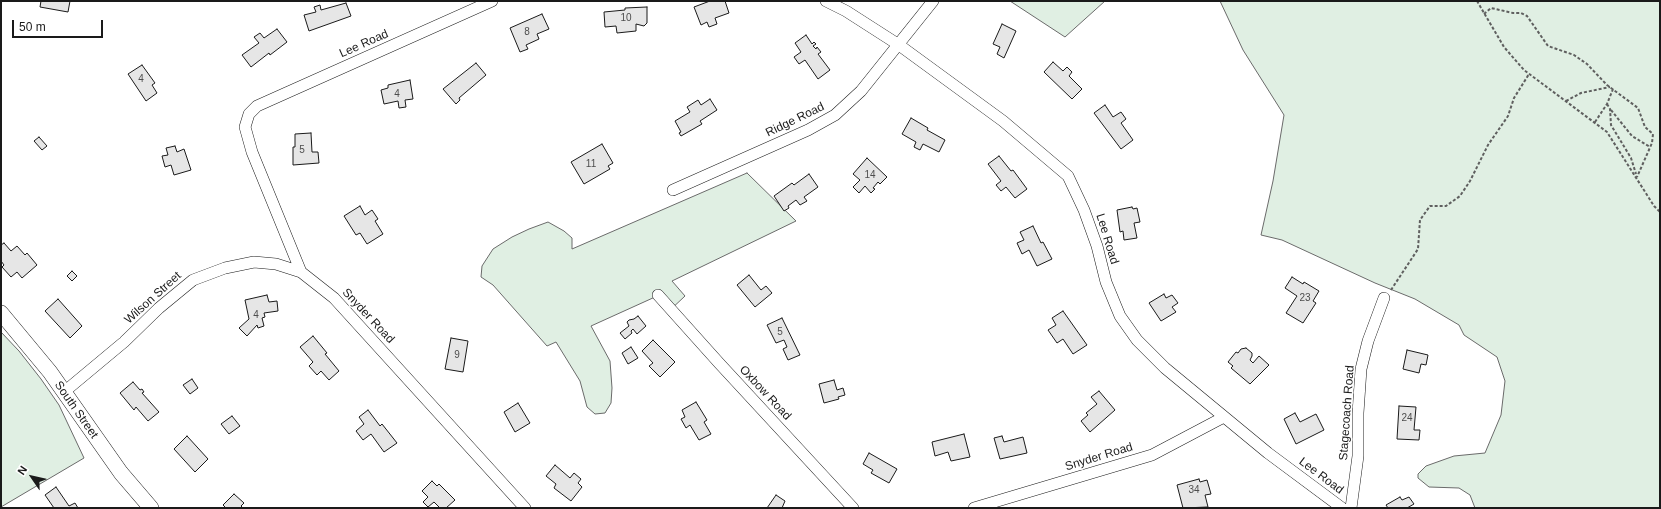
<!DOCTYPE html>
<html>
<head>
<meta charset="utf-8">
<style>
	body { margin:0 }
	#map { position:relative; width:1661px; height:509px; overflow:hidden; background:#fff; font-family:Helvetica,sans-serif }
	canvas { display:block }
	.frame { position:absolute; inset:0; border:2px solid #1a1a1a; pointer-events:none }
	.north { position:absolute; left:12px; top:457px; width:40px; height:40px; -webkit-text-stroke:3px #fff; paint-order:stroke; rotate:304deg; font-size:11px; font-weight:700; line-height:16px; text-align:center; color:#1a1a1a }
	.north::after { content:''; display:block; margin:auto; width:14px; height:18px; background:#1a1a1a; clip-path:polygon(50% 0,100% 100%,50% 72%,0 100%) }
	.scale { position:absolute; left:12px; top:20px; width:91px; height:18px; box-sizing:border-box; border:2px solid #1a1a1a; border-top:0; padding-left:5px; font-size:12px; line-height:14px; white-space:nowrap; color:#1a1a1a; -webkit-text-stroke:3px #fff; paint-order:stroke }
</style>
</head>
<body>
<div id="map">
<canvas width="1661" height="509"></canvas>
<div class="frame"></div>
<div class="north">N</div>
<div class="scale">50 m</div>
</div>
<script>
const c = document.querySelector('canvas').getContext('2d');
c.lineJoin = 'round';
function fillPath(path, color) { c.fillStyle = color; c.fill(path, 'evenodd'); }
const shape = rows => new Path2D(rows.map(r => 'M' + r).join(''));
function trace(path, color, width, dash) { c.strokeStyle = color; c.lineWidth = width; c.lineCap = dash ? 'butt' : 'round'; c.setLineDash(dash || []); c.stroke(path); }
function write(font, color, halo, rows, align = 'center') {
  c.font = font + ' Helvetica,sans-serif'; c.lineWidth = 3; c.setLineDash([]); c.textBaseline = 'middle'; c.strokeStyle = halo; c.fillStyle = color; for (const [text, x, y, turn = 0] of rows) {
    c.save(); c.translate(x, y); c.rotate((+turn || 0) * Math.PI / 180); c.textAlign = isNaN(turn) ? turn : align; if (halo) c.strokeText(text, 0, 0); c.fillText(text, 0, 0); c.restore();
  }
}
const green = shape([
	[1010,1,1105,1,1065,37,1010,1],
	[1220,1,1660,1,1660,508,1475,508,1470,495,1459,488,1429,487,1418,478,1418,474,1426,466,1454,456,1485,453,1501,415,1505,381,1497,357,1464,335,1459,325,1415,299,1375,283,1282,240,1261,235,1273,181,1284,115,1243,50,1220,1],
	[747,173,796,221,672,281,685,296,668,312,655,297,591,326,610,361,612,388,611,403,605,413,595,414,587,407,580,381,556,342,547,346,493,285,481,277,482,266,493,249,512,237,529,229,548,222,564,231,572,238,572,249,747,173],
	[1,332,19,351,41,379,59,405,84,458,1,507,1,332]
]);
const building = shape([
	[41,1,70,1,68,12,40,7,41,1],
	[710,1,725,1,729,13,715,18,717,24,709,27,707,22,701,25,694,7,710,1],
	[346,3,351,16,309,31,304,15,316,12,314,7,320,5,321,10,346,3],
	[647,7,647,23,644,26,636,24,636,31,617,33,616,26,605,27,604,12,625,10,625,8,647,7],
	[542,14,549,29,537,34,539,39,526,45,528,49,520,52,510,28,542,14],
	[1002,24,1016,31,1004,58,997,54,1000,47,993,44,1002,24],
	[277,29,287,42,270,55,269,53,251,67,242,55,259,43,254,37,260,33,264,38,277,29],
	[806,35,812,44,814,42,816,44,813,46,816,49,817,47,821,52,818,54,830,70,818,79,805,60,799,64,794,57,801,52,795,43,806,35],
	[1053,62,1063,71,1067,67,1072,72,1069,76,1082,89,1072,99,1044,72,1053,62],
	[476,63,486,75,459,98,460,100,456,104,443,89,476,63],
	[142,65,155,83,152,85,157,93,146,101,128,74,142,65],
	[410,80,413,99,405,100,406,107,399,108,398,101,384,104,381,90,388,88,388,85,410,80],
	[710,99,717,110,700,121,702,124,681,136,679,133,681,132,675,121,690,112,687,107,698,100,701,105,710,99],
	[1105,105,1113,117,1121,112,1126,119,1121,123,1133,140,1121,149,1094,113,1105,105],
	[911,118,928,128,927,130,945,140,939,152,923,144,920,150,914,147,916,142,902,134,911,118],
	[311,133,312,152,318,152,319,163,293,165,293,147,295,147,295,134,311,133],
	[39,137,47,146,42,150,34,141,39,137],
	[602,144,613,163,608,166,610,169,584,184,571,162,602,144],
	[175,146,177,152,184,149,191,170,174,175,171,165,165,167,162,156,168,155,166,148,175,146],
	[999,156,1011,171,1013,170,1027,189,1015,198,1006,187,1001,191,996,185,1001,181,988,164,999,156],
	[867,158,887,177,880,184,878,182,873,188,875,189,871,193,865,186,859,193,853,187,860,180,853,174,867,158],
	[809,174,818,187,804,197,807,201,800,205,796,200,788,206,789,208,784,211,774,196,792,183,794,185,809,174],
	[360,206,365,215,372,210,378,219,375,221,383,234,367,244,360,233,356,235,344,216,360,206],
	[1132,207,1133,209,1137,208,1140,222,1134,223,1137,238,1124,240,1123,231,1120,232,1117,210,1132,207],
	[1033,226,1041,243,1043,242,1052,259,1037,266,1029,250,1022,254,1017,243,1024,240,1020,232,1033,226],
	[4,243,11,251,17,246,25,255,27,253,37,265,22,278,17,272,11,277,2,267,4,265,1,261,1,245,4,243],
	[72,271,77,276,72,281,67,276,72,271],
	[749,275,761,290,766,286,772,293,755,307,737,285,749,275],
	[1292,277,1303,284,1304,282,1319,291,1313,301,1316,303,1303,323,1286,313,1297,296,1285,288,1292,277],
	[1164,294,1166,298,1172,295,1178,303,1172,307,1176,312,1161,321,1149,303,1164,294],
	[267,295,269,302,277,301,278,311,264,313,265,317,262,318,264,326,258,328,257,325,247,336,239,328,249,319,245,300,267,295],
	[58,299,82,326,70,338,45,311,58,299],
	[1063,311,1087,345,1073,354,1063,339,1057,343,1048,330,1056,325,1052,318,1063,311],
	[638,316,646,326,637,334,633,329,631,331,632,333,625,339,620,333,629,326,627,322,629,320,634,319,638,316],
	[782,318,800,355,788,360,783,349,787,347,784,340,776,343,767,325,782,318],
	[313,336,327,353,325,354,339,371,329,380,321,371,317,375,309,366,313,362,300,347,313,336],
	[451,338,468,341,463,372,445,369,451,338],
	[653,340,675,362,660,377,649,366,653,363,642,351,653,340],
	[631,347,638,358,628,364,622,353,631,347],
	[1246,348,1252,353,1252,356,1250,360,1253,363,1259,356,1269,365,1250,384,1231,368,1233,366,1228,362,1236,352,1238,353,1241,349,1246,348],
	[1407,350,1428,355,1426,365,1421,364,1419,373,1403,369,1407,350],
	[192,379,198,388,190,394,183,385,192,379],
	[834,380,837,390,843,388,845,395,838,397,839,399,824,403,819,384,834,380],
	[133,382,140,390,142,389,144,392,142,393,159,412,148,421,136,407,134,410,120,393,133,382],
	[1099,391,1115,410,1090,432,1081,421,1088,415,1086,413,1097,404,1091,397,1099,391],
	[696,402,707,420,704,422,711,434,699,440,690,425,686,428,681,419,685,417,682,410,696,402],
	[518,403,530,423,515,432,504,412,518,403],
	[1399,406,1416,407,1414,430,1420,430,1419,440,1397,439,1399,406],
	[368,410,380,426,382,424,397,443,384,452,371,434,363,440,356,431,364,424,359,417,368,410],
	[1295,413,1300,422,1316,414,1324,430,1296,444,1284,419,1295,413],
	[232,416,240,426,229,434,221,424,232,416],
	[964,434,970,457,951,461,948,452,935,456,932,442,964,434],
	[187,436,208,459,195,472,174,449,187,436],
	[1002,436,1004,442,1023,437,1027,453,1000,459,994,438,1002,436],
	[869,453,897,469,889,483,871,473,873,470,863,464,869,453],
	[555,465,570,478,574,473,581,479,578,483,582,487,571,501,554,488,556,484,546,476,555,465],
	[1199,479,1200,482,1207,480,1211,494,1205,495,1208,507,1183,508,1177,485,1199,479],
	[432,481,437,486,439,484,455,500,446,508,440,508,434,502,428,507,423,502,428,497,422,491,432,481],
	[56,487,69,506,75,503,78,508,54,508,45,495,56,487],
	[234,494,244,503,241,506,243,508,226,508,223,505,234,494],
	[776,495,785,501,782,508,767,508,776,495],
	[1400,497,1402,500,1409,497,1414,504,1407,508,1388,508,1386,505,1400,497]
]);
const path = shape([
	[1477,1,1504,47,1524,70,1607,132,1654,206,1660,212],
	[1484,14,1491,8,1513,13,1521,13,1527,16,1548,46,1574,55,1587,64,1607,85,1638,108,1645,127,1653,134,1652,143,1637,177],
	[1566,101,1581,93,1610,87],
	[1607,104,1610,109,1611,125,1631,158,1636,174],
	[1611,110,1632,136,1650,147],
	[1595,122,1607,104,1613,89],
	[1391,290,1418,249,1420,220,1430,206,1446,206,1460,196,1470,181,1488,145,1508,116,1514,98,1529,74]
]);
const minor = shape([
	[492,1,257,106,249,114,245,127,252,152,301,272,334,298,525,508],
	[826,1,846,11,899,45,1003,121,1068,176,1084,210,1097,246,1106,282,1120,316,1137,340,1165,368,1268,453,1342,508],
	[673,190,808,130,835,115,861,91,933,1],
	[658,295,719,363,853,508],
	[64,392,124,342,159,308,193,280,225,268,254,262,276,264,301,272],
	[974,508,1152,455,1224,417],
	[1351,508,1358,456,1358,413,1361,369,1368,341,1384,298]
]);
const secondary = shape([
	[1,313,50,372,121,473,151,508]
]);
const numberNames = [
	["10",626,18],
	["8",527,32],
	["4",141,79],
	["4",397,94],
	["5",302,150],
	["11",591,164],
	["14",870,175],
	["23",1305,298],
	["4",256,315],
	["5",780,332],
	["9",457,355],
	["24",1407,418],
	["34",1194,490]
];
const streetNames = [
	["Lee Road",364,44,-24],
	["Ridge Road",795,120,-26],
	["Lee Road",1107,239,73],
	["Wilson Street",153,298,-42],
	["Snyder Road",368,316,47],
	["Oxbow Road",765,393,47],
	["South Street",76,410,55],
	["Stagecoach Road",1347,413,-86],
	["Snyder Road",1099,457,-17],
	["Lee Road",1321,476,37]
];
fillPath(green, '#e0efe3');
trace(green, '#6a6a6a', 1);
fillPath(building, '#e6e6e6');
trace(building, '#1a1a1a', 1);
trace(minor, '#1a1a1a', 12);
trace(secondary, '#1a1a1a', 16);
trace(path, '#5f5f5f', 2, [3, 2]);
trace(minor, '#fff', 11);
trace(secondary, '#fff', 15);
write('10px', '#4d4d4d', null, numberNames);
write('12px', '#1a1a1a', '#fff', streetNames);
</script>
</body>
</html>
